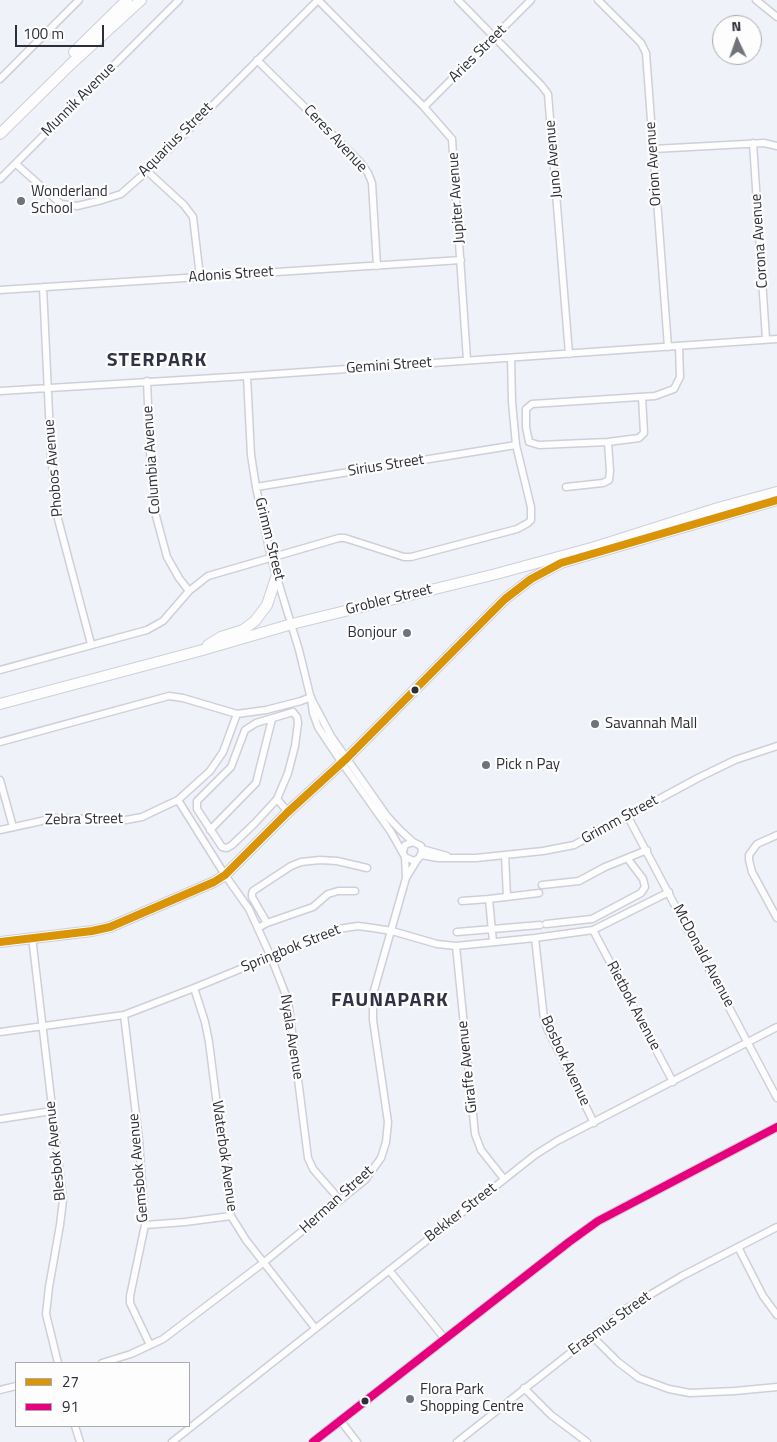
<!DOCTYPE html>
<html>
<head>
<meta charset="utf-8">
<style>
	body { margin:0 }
	#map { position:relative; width:777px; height:1442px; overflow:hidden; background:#f0f2fa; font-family:"Titillium Web",sans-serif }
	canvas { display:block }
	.legend { position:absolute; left:15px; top:1362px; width:175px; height:65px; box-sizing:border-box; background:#fdfdfd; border:1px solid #aaaaae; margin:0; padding:6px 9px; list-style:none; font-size:15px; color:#2d2e37 }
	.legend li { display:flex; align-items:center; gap:10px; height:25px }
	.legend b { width:25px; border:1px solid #aaaaae }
	.north { position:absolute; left:712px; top:15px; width:50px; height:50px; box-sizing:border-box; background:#fdfdfd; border:1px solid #aaaaae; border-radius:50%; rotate:357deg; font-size:14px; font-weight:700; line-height:20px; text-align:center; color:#2d2e37 }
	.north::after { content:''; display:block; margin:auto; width:18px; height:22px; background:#71737b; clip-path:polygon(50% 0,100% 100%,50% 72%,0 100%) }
	.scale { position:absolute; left:15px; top:25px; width:89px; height:22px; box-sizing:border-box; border:2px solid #2d2e37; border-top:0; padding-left:6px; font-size:15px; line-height:18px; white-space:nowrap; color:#2d2e37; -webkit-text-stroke:4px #fdfdfd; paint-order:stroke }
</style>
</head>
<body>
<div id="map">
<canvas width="777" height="1442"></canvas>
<ul class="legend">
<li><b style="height:6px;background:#d99408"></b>27</li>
<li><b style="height:6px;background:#e5007d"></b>91</li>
</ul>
<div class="north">N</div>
<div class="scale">100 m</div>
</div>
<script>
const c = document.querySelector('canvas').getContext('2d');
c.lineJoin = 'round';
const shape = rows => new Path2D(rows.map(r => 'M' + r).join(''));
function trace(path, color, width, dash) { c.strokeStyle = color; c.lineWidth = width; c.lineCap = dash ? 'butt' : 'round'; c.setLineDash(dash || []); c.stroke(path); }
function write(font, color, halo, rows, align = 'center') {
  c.font = font + ' "Titillium Web",sans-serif'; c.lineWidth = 4.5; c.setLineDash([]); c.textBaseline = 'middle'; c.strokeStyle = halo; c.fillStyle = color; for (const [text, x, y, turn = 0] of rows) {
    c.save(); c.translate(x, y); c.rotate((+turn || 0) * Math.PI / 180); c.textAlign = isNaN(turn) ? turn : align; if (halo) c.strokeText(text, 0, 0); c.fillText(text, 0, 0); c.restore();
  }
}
const minor = shape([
	[318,0,424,107,452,139,467,360],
	[458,0,541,85,548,94,569,354],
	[598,0,641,43,646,53,668,347],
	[756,0,777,17],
	[257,60,361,163,368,173,372,183,377,266],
	[0,79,79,0],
	[424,107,531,0],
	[753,143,766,339],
	[653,149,764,143,777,146],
	[16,164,61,204,77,206,102,200,121,194,147,171,318,0],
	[147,171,184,205,193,217,200,277],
	[0,179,179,0],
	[43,287,51,456,58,519,91,644],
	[0,290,461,260],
	[247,376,251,455,256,487,271,558,299,650,311,699,313,713,318,727,342,763,391,832,405,857,414,861,419,858,422,852,421,846,413,842,405,845,403,851],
	[147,381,151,472,156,516,167,557,179,578,189,591],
	[0,391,247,376,777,339],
	[642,397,644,433,639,438,608,442,539,445,529,442,526,427,526,409,532,404,655,396,674,389,680,377,679,346],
	[256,487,516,445],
	[566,487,603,483,609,480,610,471,608,442],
	[0,670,147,630,163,621,189,591,208,576,339,538,345,538,404,557,411,557,517,529,528,523,531,520,531,507,516,445,512,402,511,358],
	[312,700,331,736,387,816,400,830,413,842],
	[293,712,297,717,298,723,295,746,288,773,277,799,255,823,232,845,227,848,222,847,197,809,197,801,231,767,245,730,256,723,293,712],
	[0,742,169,696,183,698,237,714,266,710,301,701,311,697],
	[0,780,13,827],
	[277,799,288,812],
	[178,800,225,875,249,909,271,957,287,998,289,1008,308,1158,313,1169,340,1200],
	[627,815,777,1098],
	[0,830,55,818,126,820,142,817,163,807,178,800,210,771,223,752,237,714],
	[210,830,256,783,272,719],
	[777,835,757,844,749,855,749,860,752,872,777,918],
	[422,849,447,856],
	[421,855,438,858,476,858,543,851,574,845,698,778,735,760,777,746],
	[505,855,507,897],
	[405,857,406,877],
	[542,885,579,881,605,867,647,850],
	[489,899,539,893],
	[462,901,489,899,493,942],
	[267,923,252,897,252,894,253,891,291,866,301,862,320,860,337,861,367,868],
	[546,924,592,919,641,893,645,887,643,879,628,859],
	[258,928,267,923,313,907,328,894,338,891,355,891],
	[593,930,673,1082],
	[457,932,540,925],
	[32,937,63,1200,60,1225,49,1287,46,1314,58,1363],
	[535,938,544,1019,547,1028,594,1123],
	[456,946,475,1134,481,1150,504,1179],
	[194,988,205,1022,209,1042,231,1216,246,1240,315,1328],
	[124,1015,139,1140,145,1225,130,1296,130,1303,150,1345],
	[0,1032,124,1015,194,988,338,929,358,926,373,928,392,931,437,944,456,946,535,938,593,930,669,892],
	[0,1119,52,1111],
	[145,1225,185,1222,231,1216],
	[738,1247,763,1296,777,1315],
	[389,1270,445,1339],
	[592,1336,618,1362,639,1378,669,1389,690,1393,735,1391,777,1387],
	[102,1363,131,1354,163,1339,263,1263,340,1200,365,1180,381,1158,386,1142,388,1122,373,1020,373,994,406,878,417,860],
	[524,1388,551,1415,587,1442],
	[0,1390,16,1386],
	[340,1420,357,1442],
	[75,1426,80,1442],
	[172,1442,535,1155,557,1141,777,1027],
	[457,1442,626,1309,682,1276,777,1227]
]);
const tertiary = shape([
	[313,1442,569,1242,598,1221,777,1127]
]);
const primary = shape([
	[74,52,127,0],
	[0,134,72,63,141,0],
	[208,645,221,637,243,630,255,621,267,605,277,575],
	[0,704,199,651,292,624,496,574,595,547,718,508,777,492],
	[0,942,92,931,110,927,214,882,225,875,288,812,346,759,505,599,531,579,561,563,777,500]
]);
const bus1 = shape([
	[0,942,92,931,110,927,214,882,225,875,288,812,346,759,505,599,531,579,561,563,777,500]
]);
const bus2 = shape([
	[313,1442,569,1242,598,1221,777,1127]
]);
const markers = [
	[21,201,5,"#71737b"],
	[407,633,5,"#71737b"],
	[415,690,4.5,"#2d2e37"],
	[595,724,5,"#71737b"],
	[486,765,5,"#71737b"],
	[410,1399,5,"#71737b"],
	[365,1401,4.5,"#2d2e37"]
];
const streetNames = [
	["Aries Street",478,54,-45],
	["Munnik Avenue",79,100,-45],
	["Ceres Avenue",335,139,47],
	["Aquarius Street",176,140,-45],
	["Juno Avenue",554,159,-95],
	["Orion Avenue",654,164,-94],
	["Jupiter Avenue",457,198,-94],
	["Corona Avenue",760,241,-94],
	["Adonis Street",231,275,-4],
	["Gemini Street",389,366,-4],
	["Columbia Avenue",152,460,-94],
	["Sirius Street",386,466,-9],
	["Phobos Avenue",54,468,-95],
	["Grimm Street",269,539,76],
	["Grobler Street",389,600,-14],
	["Zebra Street",84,820,-1],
	["Grimm Street",620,820,-29],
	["Springbok Street",291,949,-22],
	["McDonald Avenue",703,956,62],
	["Rietbok Avenue",633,1006,62],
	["Nyala Avenue",291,1037,81],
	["Bosbok Avenue",565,1061,65],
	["Giraffe Avenue",468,1067,-96],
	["Blesbok Avenue",56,1151,-96],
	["Waterbok Avenue",224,1156,82],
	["Gemsbok Avenue",139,1168,-95],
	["Herman Street",337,1200,-42],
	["Bekker Street",461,1213,-38],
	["Erasmus Street",610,1324,-36]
];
const poiNames = [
	["Wonderland",31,192],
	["School",31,209],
	["Bonjour",397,633,"right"],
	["Savannah Mall",605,724],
	["Pick n Pay",496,765],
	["Flora Park",420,1390],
	["Shopping Centre",420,1407]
];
const districtNames = [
	["STERPARK",157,361],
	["FAUNAPARK",390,1001]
];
trace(minor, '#cecfd8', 9);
trace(tertiary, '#cecfd8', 10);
trace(primary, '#cecfd8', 12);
trace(minor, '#fdfdfe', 6);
trace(tertiary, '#fdfdfe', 8);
trace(primary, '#fdfdfe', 10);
trace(bus1, '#d99408', 8);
trace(bus2, '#e5007d', 8);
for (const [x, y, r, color] of markers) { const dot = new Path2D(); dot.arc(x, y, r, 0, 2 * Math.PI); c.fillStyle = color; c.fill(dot); trace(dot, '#fdfdfd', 2); }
write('15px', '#2d2e37', '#fdfdfd', streetNames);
write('15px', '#2d2e37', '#fdfdfd', poiNames, 'left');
c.letterSpacing = '1px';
write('bold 20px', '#303245', '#fdfdfd', districtNames);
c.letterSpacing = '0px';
</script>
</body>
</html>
